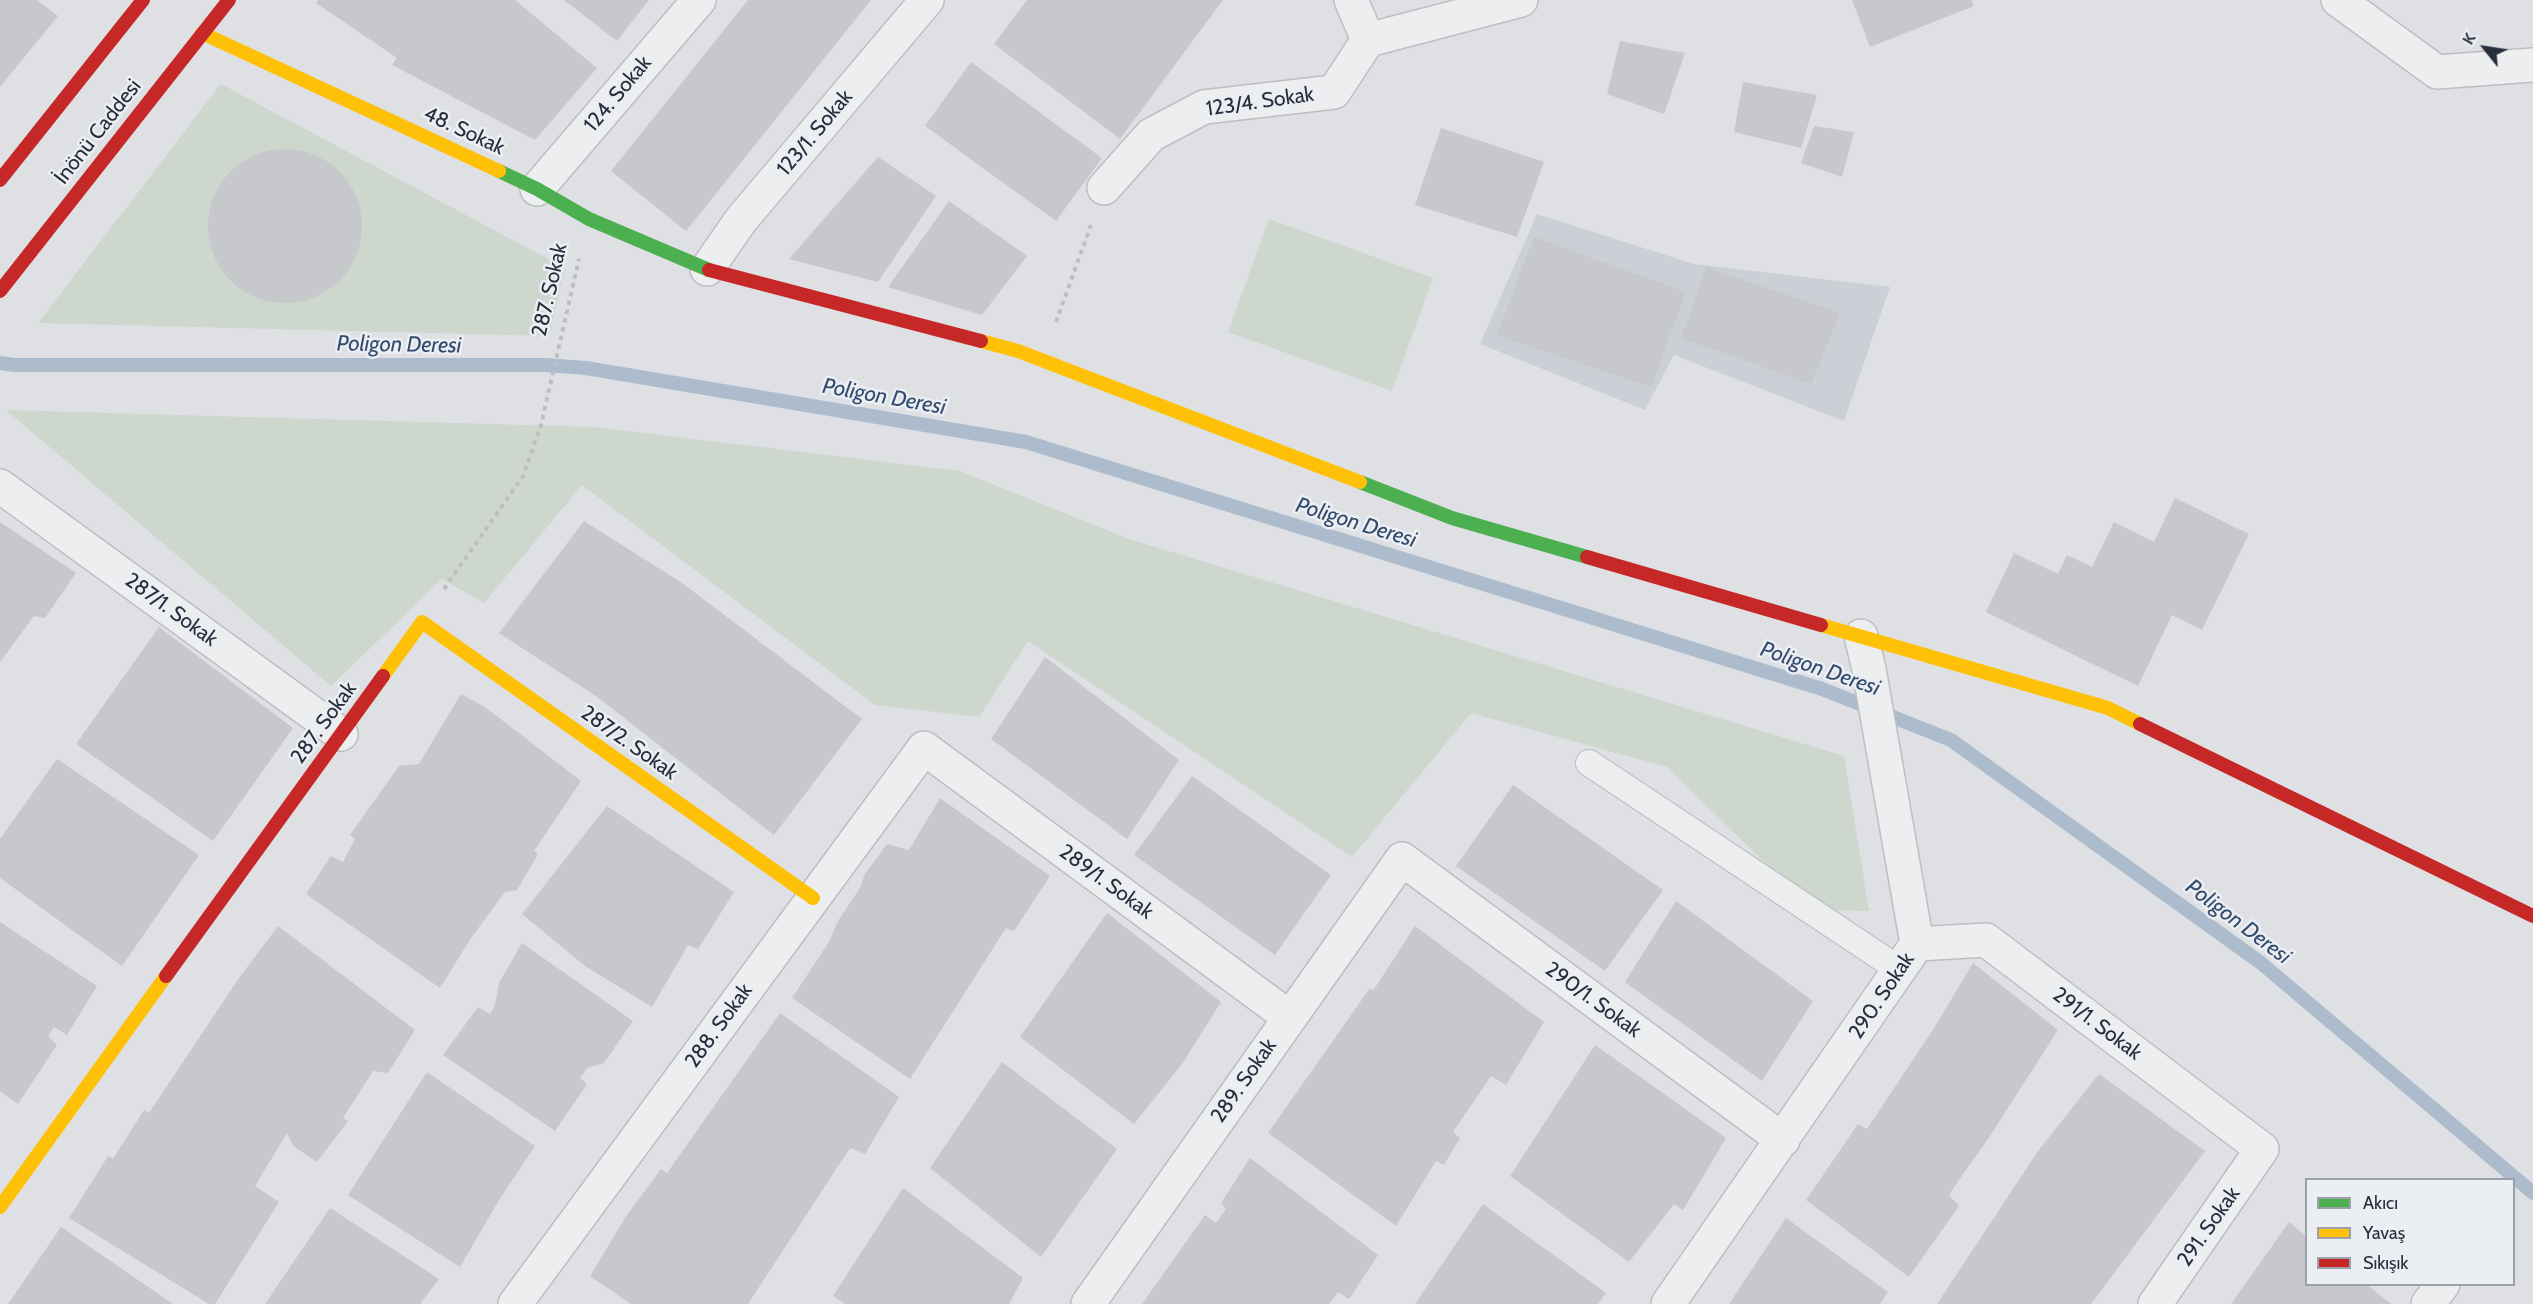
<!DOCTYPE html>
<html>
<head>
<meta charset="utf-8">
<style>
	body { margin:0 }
	#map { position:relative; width:2533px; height:1304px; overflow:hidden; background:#dee0e3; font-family:Cabin,sans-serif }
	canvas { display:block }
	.legend { position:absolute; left:2305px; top:1178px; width:210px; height:108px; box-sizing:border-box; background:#ebeef3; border:2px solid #9ca1a9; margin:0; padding:8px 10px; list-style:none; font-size:18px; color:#262d3b }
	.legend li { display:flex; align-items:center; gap:12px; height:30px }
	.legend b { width:30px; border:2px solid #9ca1a9 }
	.north { position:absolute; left:2455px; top:18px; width:60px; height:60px; -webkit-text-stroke:4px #ebeef3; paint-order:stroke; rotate:300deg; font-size:16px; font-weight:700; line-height:24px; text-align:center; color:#262d3b }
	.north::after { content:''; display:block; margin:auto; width:21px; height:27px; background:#262d3b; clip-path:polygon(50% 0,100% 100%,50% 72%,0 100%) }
</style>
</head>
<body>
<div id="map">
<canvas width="2533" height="1304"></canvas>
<ul class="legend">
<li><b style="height:8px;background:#4caf50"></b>Akıcı</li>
<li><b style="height:8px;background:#ffc107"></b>Yavaş</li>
<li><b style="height:8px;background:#c62828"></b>Sıkışık</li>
</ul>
<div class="north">K</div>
</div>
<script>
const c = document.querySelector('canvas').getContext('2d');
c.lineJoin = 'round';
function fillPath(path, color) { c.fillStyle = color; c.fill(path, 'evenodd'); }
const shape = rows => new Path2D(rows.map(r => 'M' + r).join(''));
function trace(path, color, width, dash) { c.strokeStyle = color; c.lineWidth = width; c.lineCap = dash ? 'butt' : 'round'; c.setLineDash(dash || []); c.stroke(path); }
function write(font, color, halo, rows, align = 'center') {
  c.font = font + ' Cabin,sans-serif'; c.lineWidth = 5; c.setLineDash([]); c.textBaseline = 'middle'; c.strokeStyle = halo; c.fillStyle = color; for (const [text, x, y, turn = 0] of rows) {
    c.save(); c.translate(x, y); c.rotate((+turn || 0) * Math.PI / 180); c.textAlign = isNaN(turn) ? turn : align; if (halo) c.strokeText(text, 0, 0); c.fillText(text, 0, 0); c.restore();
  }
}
const built = shape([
	[1537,214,1694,264,1890,287,1844,421,1674,355,1645,410,1480,344]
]);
const green = shape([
	[221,84,565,268,549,336,38,323],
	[1269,219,1433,278,1392,391,1228,332],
	[6,410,594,427,960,471,1129,539,1844,756,1869,911,1813,910,1667,767,1471,713,1352,857,1028,641,979,717,875,705,582,485,484,603,442,579,331,686]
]);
const stream = shape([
	[0,363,14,365,546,365,586,368,1026,442,1822,689,1951,740,2261,963,2533,1193]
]);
const building = shape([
	[0,0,37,0,58,16,0,87],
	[318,0,515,0,597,68,535,140,392,65,397,58,316,3],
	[564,0,649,0,617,41],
	[871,0,686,231,611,171,748,0],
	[1027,0,1223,0,1120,139,994,44],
	[1852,0,1971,0,1974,6,1870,47],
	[1620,41,1685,53,1664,114,1607,94],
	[971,62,1102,158,1056,221,925,126],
	[1743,82,1817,95,1801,148,1734,132],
	[1814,126,1854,132,1842,177,1801,163],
	[1441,128,1544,162,1517,237,1415,205],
	'208 226a77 77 0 1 1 154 0a77 77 0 1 1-154 0Z',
	[878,157,936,196,878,282,789,259],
	[949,201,1027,256,982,315,888,287],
	[1534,237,1686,292,1651,387,1497,335],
	[1706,267,1840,313,1811,384,1681,338],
	[2175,498,2249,534,2202,630,2172,615,2138,686,1986,612,2014,553,2058,574,2067,555,2092,567,2114,522,2154,542],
	[584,521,682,583,862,719,774,835,596,696,499,633],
	[0,522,76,573,45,618,34,616,0,662],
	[159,627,293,728,213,841,76,744],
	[1045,657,1179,760,1127,839,991,739],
	[461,694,485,707,581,781,534,851,538,854,517,890,505,892,471,938,440,988,306,894,331,856,343,862,355,839,350,835,399,766,419,764],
	[57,759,199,855,122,966,0,878,0,839],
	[1192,776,1331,875,1275,955,1134,855],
	[1513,785,1663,890,1605,971,1456,866],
	[940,798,1050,876,1014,931,1006,928,910,1079,792,998,829,942,838,921,860,888,865,874,887,844,909,850],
	[607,806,734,892,698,949,688,945,652,1007,585,966,522,914],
	[1676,901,1813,1001,1762,1081,1625,982],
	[1107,913,1221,1002,1182,1064,1134,1124,1020,1037],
	[0,922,97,986,67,1035,54,1027,48,1036,57,1045,18,1104,0,1091],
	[278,926,415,1030,388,1073,373,1071,343,1118,348,1121,317,1162,293,1146,287,1133,255,1186,279,1202,215,1304,209,1304,69,1218,108,1156,113,1159,144,1110,149,1113,239,978],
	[1415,926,1544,1022,1506,1085,1491,1076,1453,1132,1460,1138,1444,1165,1436,1161,1396,1226,1268,1133,1370,988,1373,991],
	[522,943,633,1021,604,1063,587,1068,580,1078,587,1084,555,1131,443,1055,478,1007,490,1014,495,1005,499,983],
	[1973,963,2058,1030,1988,1139,1956,1184,1949,1195,1959,1206,1909,1277,1806,1200,1858,1124,1867,1129,1936,1025],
	[780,1013,899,1097,865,1154,850,1148,748,1304,631,1304,590,1276,627,1215,661,1169,667,1173],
	[1595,1045,1726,1138,1683,1210,1674,1204,1629,1262,1510,1176],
	[1002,1062,1117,1149,1041,1257,930,1168],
	[427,1072,535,1146,499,1200,460,1267,348,1195],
	[2099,1074,2205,1151,2091,1304,1937,1304,2038,1151],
	[1250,1158,1378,1255,1349,1299,1338,1292,1329,1304,1142,1304,1205,1215,1216,1223,1226,1209,1221,1203],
	[903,1188,1023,1278,1009,1304,845,1304,833,1296],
	[1483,1204,1606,1293,1598,1304,1415,1304],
	[330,1208,439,1279,420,1304,265,1304],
	[1786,1218,1888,1292,1880,1304,1729,1304],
	[2289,1222,2306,1236,2306,1284,2366,1284,2391,1304,2231,1304],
	[61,1227,173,1304,8,1304]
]);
const path = shape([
	[1056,322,1091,225],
	[444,589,523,476,541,425,579,259]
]);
const lane = shape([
	[1589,763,1900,970]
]);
const street = shape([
	[1351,0,1368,40],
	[2338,0,2437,72,2533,65],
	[1368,40,1521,0],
	[1104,188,1151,135,1204,107,1334,92,1368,40],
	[537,189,699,0],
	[707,269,741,220,927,0],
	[0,486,341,734],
	[1917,944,1986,940,2262,1149,2155,1304],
	[515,1304,924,748,1289,1017],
	[1088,1304,1402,859,1783,1140],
	[1668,1304,1917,944,1869,669,1861,636],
	[2428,1304,2443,1284]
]);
const fast = shape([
	[499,171,537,189,589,219,709,270],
	[1360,482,1452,518,1587,557]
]);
const slow = shape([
	[202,33,499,171],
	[981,341,1018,351,1360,482],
	[1821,625,2108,708,2140,724],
	[383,676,422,622,813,898],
	[0,1207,166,976]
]);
const jam = shape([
	[0,180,143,0],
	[709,270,981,341],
	[0,291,229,0],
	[1587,557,1821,625],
	[2140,724,2533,916],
	[166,976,383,676]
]);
const streetNames = [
	["124. Sokak",618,94,-50],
	["123/4. Sokak",1260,102,-8],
	["48. Sokak",464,131,25],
	["İnönü Caddesi",98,132,-52],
	["123/1. Sokak",815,133,-50],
	["287. Sokak",550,290,-77],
	["287/1. Sokak",171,610,36],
	["287. Sokak",324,723,-54],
	["287/2. Sokak",629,743,35],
	["289/1. Sokak",1106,882,36],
	["290. Sokak",1882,996,-56],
	["290/1. Sokak",1593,1000,36],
	["291/1. Sokak",2097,1024,37],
	["288. Sokak",719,1026,-54],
	["289. Sokak",1244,1081,-55],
	["291. Sokak",2209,1227,-55]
];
const waterNames = [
	["Poligon Deresi",399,345,1],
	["Poligon Deresi",884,397,10],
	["Poligon Deresi",1356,523,17],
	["Poligon Deresi",1820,669,19],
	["Poligon Deresi",2238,922,37]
];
fillPath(built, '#cccfd6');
fillPath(green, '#ced7ce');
trace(stream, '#adbccd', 14);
fillPath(building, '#c6c8cb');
trace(lane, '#bcbec1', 28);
trace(street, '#bcbec1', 36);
trace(path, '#bdbec3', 4, [4.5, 4.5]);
trace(lane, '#edeef0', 26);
trace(street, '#edeef0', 33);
trace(fast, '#4caf50', 14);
trace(slow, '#ffc107', 14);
trace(jam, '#c62828', 14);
write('21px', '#262d3b', '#ebeef3', streetNames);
write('italic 22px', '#334b6c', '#ebeef3', waterNames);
</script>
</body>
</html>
